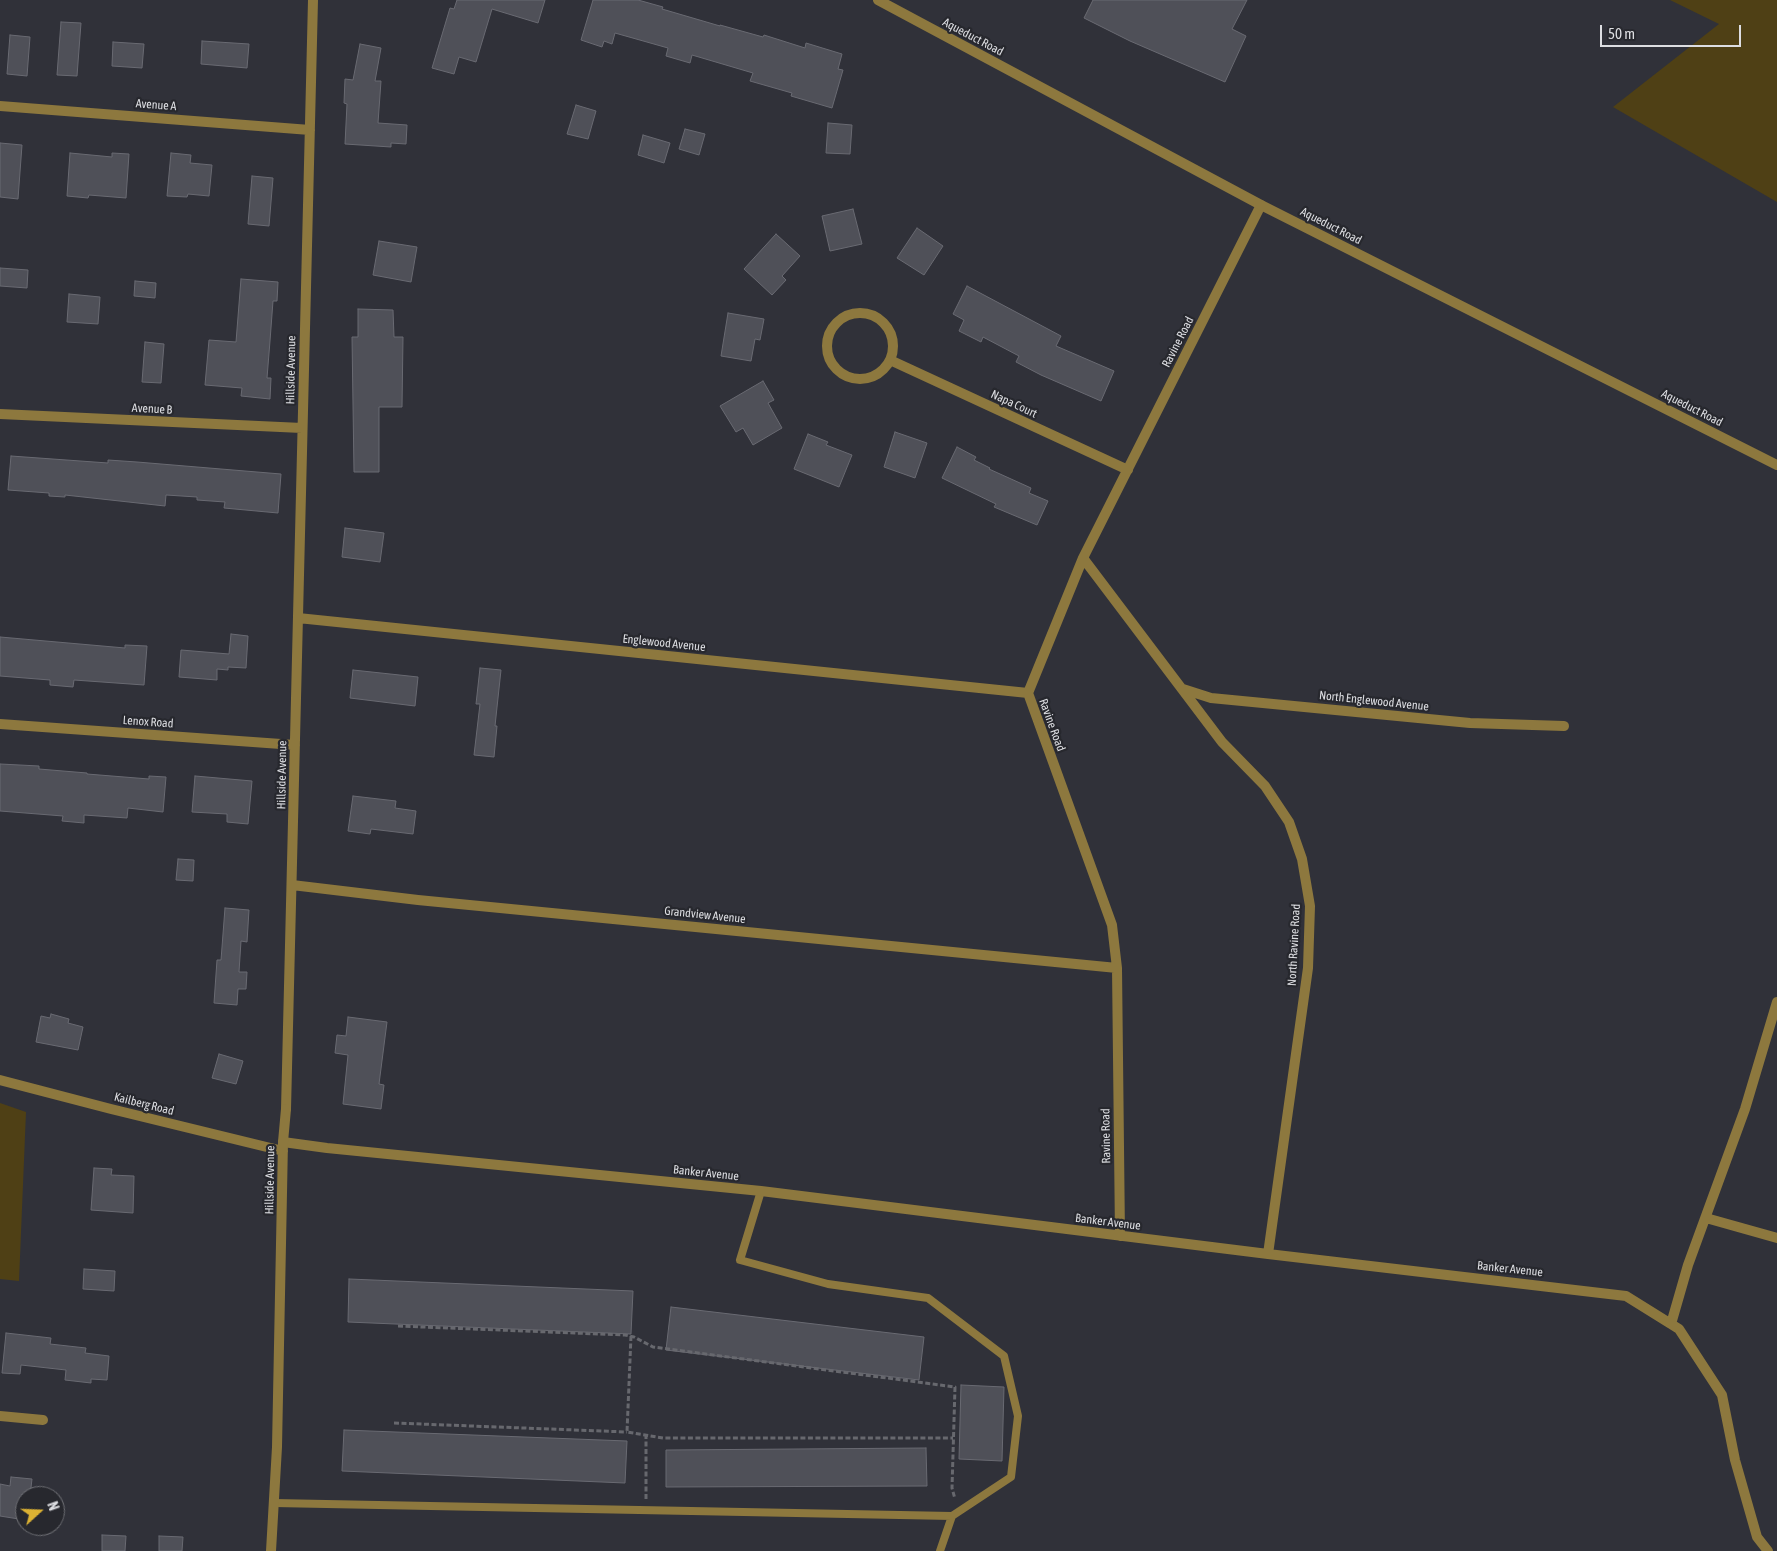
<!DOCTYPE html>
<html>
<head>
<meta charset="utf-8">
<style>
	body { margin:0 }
	#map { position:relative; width:1777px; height:1551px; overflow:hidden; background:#303139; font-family:"Asap Condensed",sans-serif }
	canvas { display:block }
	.north { position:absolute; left:15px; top:1486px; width:50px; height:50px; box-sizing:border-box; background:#27282e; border:1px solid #707176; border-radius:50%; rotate:70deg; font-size:14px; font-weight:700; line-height:20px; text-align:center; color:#dddee2 }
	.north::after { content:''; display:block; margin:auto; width:18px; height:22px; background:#dcb233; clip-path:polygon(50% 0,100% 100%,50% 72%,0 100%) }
	.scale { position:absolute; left:1600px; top:25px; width:141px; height:22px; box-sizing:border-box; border:2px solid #dddee2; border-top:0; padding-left:6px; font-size:15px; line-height:18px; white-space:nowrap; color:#dddee2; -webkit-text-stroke:4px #27282e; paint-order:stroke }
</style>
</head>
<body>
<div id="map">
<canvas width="1777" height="1551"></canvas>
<div class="north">N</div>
<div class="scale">50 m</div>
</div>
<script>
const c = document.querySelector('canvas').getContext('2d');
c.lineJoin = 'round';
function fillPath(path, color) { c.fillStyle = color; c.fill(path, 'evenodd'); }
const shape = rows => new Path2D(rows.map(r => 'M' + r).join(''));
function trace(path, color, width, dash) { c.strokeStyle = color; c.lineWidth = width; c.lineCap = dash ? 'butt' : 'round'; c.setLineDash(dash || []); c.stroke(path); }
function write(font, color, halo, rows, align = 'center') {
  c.font = font + ' "Asap Condensed",sans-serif'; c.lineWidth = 4.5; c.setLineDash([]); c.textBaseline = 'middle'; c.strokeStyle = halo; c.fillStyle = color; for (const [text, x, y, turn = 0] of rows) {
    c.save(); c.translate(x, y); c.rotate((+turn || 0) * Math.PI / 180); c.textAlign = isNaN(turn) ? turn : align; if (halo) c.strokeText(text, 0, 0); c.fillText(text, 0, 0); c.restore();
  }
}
const green = shape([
	[1670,0,1777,0,1777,202,1613,107,1719,24],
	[0,1103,26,1112,19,1281,0,1279]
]);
const building = shape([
	[457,0,545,0,538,23,492,9,476,62,459,57,454,74,432,68,450,8,454,9,457,0],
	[593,0,638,0,663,7,662,9,720,26,720,25,763,37,764,35,805,48,806,43,842,54,838,69,843,70,832,108,791,96,792,93,750,81,753,73,692,55,690,63,666,56,668,48,615,33,612,44,604,41,602,47,581,40,593,0],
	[1093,0,1247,0,1232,29,1246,36,1225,82,1130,41,1084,18,1093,0],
	[61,22,81,23,77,76,57,75,61,22],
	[10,35,30,37,27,76,7,74,10,35],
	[202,41,249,44,247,68,201,64,202,41],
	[113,42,144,44,142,68,112,66,113,42],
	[360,44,381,48,375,81,381,81,378,123,407,125,406,144,391,143,391,147,345,144,347,104,344,103,345,79,353,80,360,44],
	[576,105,596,111,588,139,567,134,576,105],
	[828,123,852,125,850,154,826,153,828,123],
	[685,129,705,134,699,155,679,149,685,129],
	[643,135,670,143,664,163,638,155,643,135],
	[0,143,22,145,18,199,0,197,0,143],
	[70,153,112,157,112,153,129,154,126,198,89,195,88,198,67,196,70,153],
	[171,153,191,155,190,163,212,165,209,196,188,194,187,197,167,196,171,153],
	[252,176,273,178,269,226,248,224,252,176],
	[853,209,862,244,830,251,822,216,853,209],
	[917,228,943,246,924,275,897,258,917,228],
	[776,234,800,256,782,276,786,280,772,295,744,269,776,234],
	[379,241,417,247,411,282,373,275,379,241],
	[0,268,28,270,27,288,0,286,0,268],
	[241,279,278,282,277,301,273,301,270,341,267,378,271,378,270,399,241,396,242,388,205,385,209,340,236,342,241,279],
	[135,281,156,283,155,298,134,296,135,281],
	[967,286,1061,336,1056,346,1114,371,1101,401,1041,375,1016,362,1019,356,983,337,981,342,959,331,964,320,953,314,967,286],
	[69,294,100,297,98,324,67,322,69,294],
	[358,309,393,310,394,337,403,337,402,407,379,407,379,472,354,472,352,337,358,337,358,309],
	[728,313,764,319,760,340,755,339,751,361,721,356,728,313],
	[145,342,164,344,161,383,142,382,145,342],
	[763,381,774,400,768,403,782,428,753,445,743,428,736,432,720,406,763,381],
	[895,432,927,443,915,478,884,467,895,432],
	[808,434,828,442,826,445,852,455,839,487,794,469,808,434],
	[957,447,976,457,974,460,990,468,989,469,1031,488,1029,493,1048,501,1037,525,994,507,996,504,942,478,957,447],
	[11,456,108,463,108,460,137,462,281,474,278,513,224,508,225,502,197,500,197,497,166,495,165,506,65,495,65,497,49,496,49,493,8,490,11,456],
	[345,528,384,533,380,562,342,557,345,528],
	[231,634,248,636,246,668,228,667,228,670,217,669,217,680,179,677,181,650,229,654,231,634],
	[0,637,125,648,125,645,147,646,144,685,74,680,73,687,50,685,50,680,0,676,0,637],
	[480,668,501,670,495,726,497,726,494,757,474,755,480,704,476,704,480,668],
	[353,670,418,677,415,706,350,698,353,670],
	[0,764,39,766,39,769,87,773,87,774,149,779,149,776,166,777,163,812,128,808,127,818,84,815,84,823,62,821,63,816,0,811,0,764],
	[195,776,252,781,248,824,227,822,227,814,192,812,195,776],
	[353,796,396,801,395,808,416,811,413,834,371,829,370,834,348,831,353,796],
	[178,859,194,860,193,881,176,880,178,859],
	[225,908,249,910,247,942,241,941,239,972,247,972,246,989,238,989,237,1005,214,1003,217,960,221,960,225,908],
	[51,1014,69,1019,68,1023,83,1027,78,1050,36,1042,41,1016,50,1018,51,1014],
	[348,1017,387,1022,379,1084,384,1085,381,1109,343,1104,348,1055,335,1053,337,1035,346,1036,348,1017],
	[219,1054,243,1061,236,1084,212,1078,219,1054],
	[94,1168,112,1169,111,1175,134,1176,133,1213,91,1210,94,1168],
	[84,1269,115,1271,114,1291,83,1289,84,1269],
	[349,1279,633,1291,631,1334,348,1322,349,1279],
	[671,1307,924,1337,919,1380,666,1350,671,1307],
	[6,1333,51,1338,50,1344,86,1348,85,1353,109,1356,107,1380,91,1379,91,1383,65,1380,66,1370,21,1365,20,1374,2,1373,6,1333],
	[961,1385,1004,1387,1002,1461,959,1459,961,1385],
	[344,1430,627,1441,625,1483,342,1471,344,1430],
	[926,1448,927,1486,666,1487,666,1450,926,1448],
	[11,1477,32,1479,30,1496,25,1496,25,1520,0,1516,0,1484,10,1486,11,1477],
	[102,1535,126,1536,125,1551,102,1551,102,1535],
	[159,1536,183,1537,182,1551,159,1551,159,1536]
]);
const path = shape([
	[398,1326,625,1335,634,1337,653,1347,955,1387,952,1488,955,1499],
	[631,1336,627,1432,663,1438,953,1438],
	[394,1423,627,1432],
	[646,1499,646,1435]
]);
const service = shape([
	[761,1191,740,1260,828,1284,928,1298,1004,1356,1018,1416,1011,1477,952,1516,940,1551],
	[274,1503,952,1516]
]);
const minor = shape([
	[0,106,310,130],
	'827 346a33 33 0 1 1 66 0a33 33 0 1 1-66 0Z',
	[890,360,1128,470],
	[0,414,302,428],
	[1083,558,1222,742,1265,786,1289,822,1302,859,1310,906,1308,968,1268,1254],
	[298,618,1028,693],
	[1183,689,1211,698,1470,723,1564,726],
	[0,724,295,745],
	[292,885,418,900,1117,968],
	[286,1109,313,0],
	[283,1142,327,1148,761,1191,1268,1254,1626,1296,1679,1329,1722,1395,1735,1460,1757,1537,1768,1551],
	[1706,1218,1777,1238],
	[1120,1236,1117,968,1112,925,1028,693,1083,558,1261,205],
	[1671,1324,1688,1265,1745,1109,1777,1002],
	[0,1416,43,1420]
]);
const tertiary = shape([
	[878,0,1261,205,1777,465],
	[0,1080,111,1109,283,1151],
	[271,1551,277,1447,283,1142,286,1109]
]);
const streetNames = [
	["Aqueduct Road",973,37,28],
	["Avenue A",156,105,4],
	["Aqueduct Road",1331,226,27],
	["Ravine Road",1178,342,-63],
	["Hillside Avenue",291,370,-89],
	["Napa Court",1014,404,25],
	["Aqueduct Road",1692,408,27],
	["Avenue B",152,409,3],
	["Englewood Avenue",664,643,6],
	["North Englewood Avenue",1374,701,6],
	["Lenox Road",148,722,4],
	["Ravine Road",1052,725,70],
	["Hillside Avenue",282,775,-89],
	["Grandview Avenue",705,915,6],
	["North Ravine Road",1294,945,-87],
	["Kailberg Road",144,1104,14],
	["Ravine Road",1106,1136,-91],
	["Banker Avenue",706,1173,6],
	["Hillside Avenue",270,1180,-89],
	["Banker Avenue",1108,1222,7],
	["Banker Avenue",1510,1269,6]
];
fillPath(green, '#4f4015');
fillPath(building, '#4f5058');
trace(building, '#696a72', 1);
trace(path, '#67686e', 3, [5, 2.5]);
trace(service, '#8d783e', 8);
trace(minor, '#8d783e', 10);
trace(tertiary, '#8d783e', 10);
write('12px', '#dddee2', '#27282e', streetNames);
</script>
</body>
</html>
